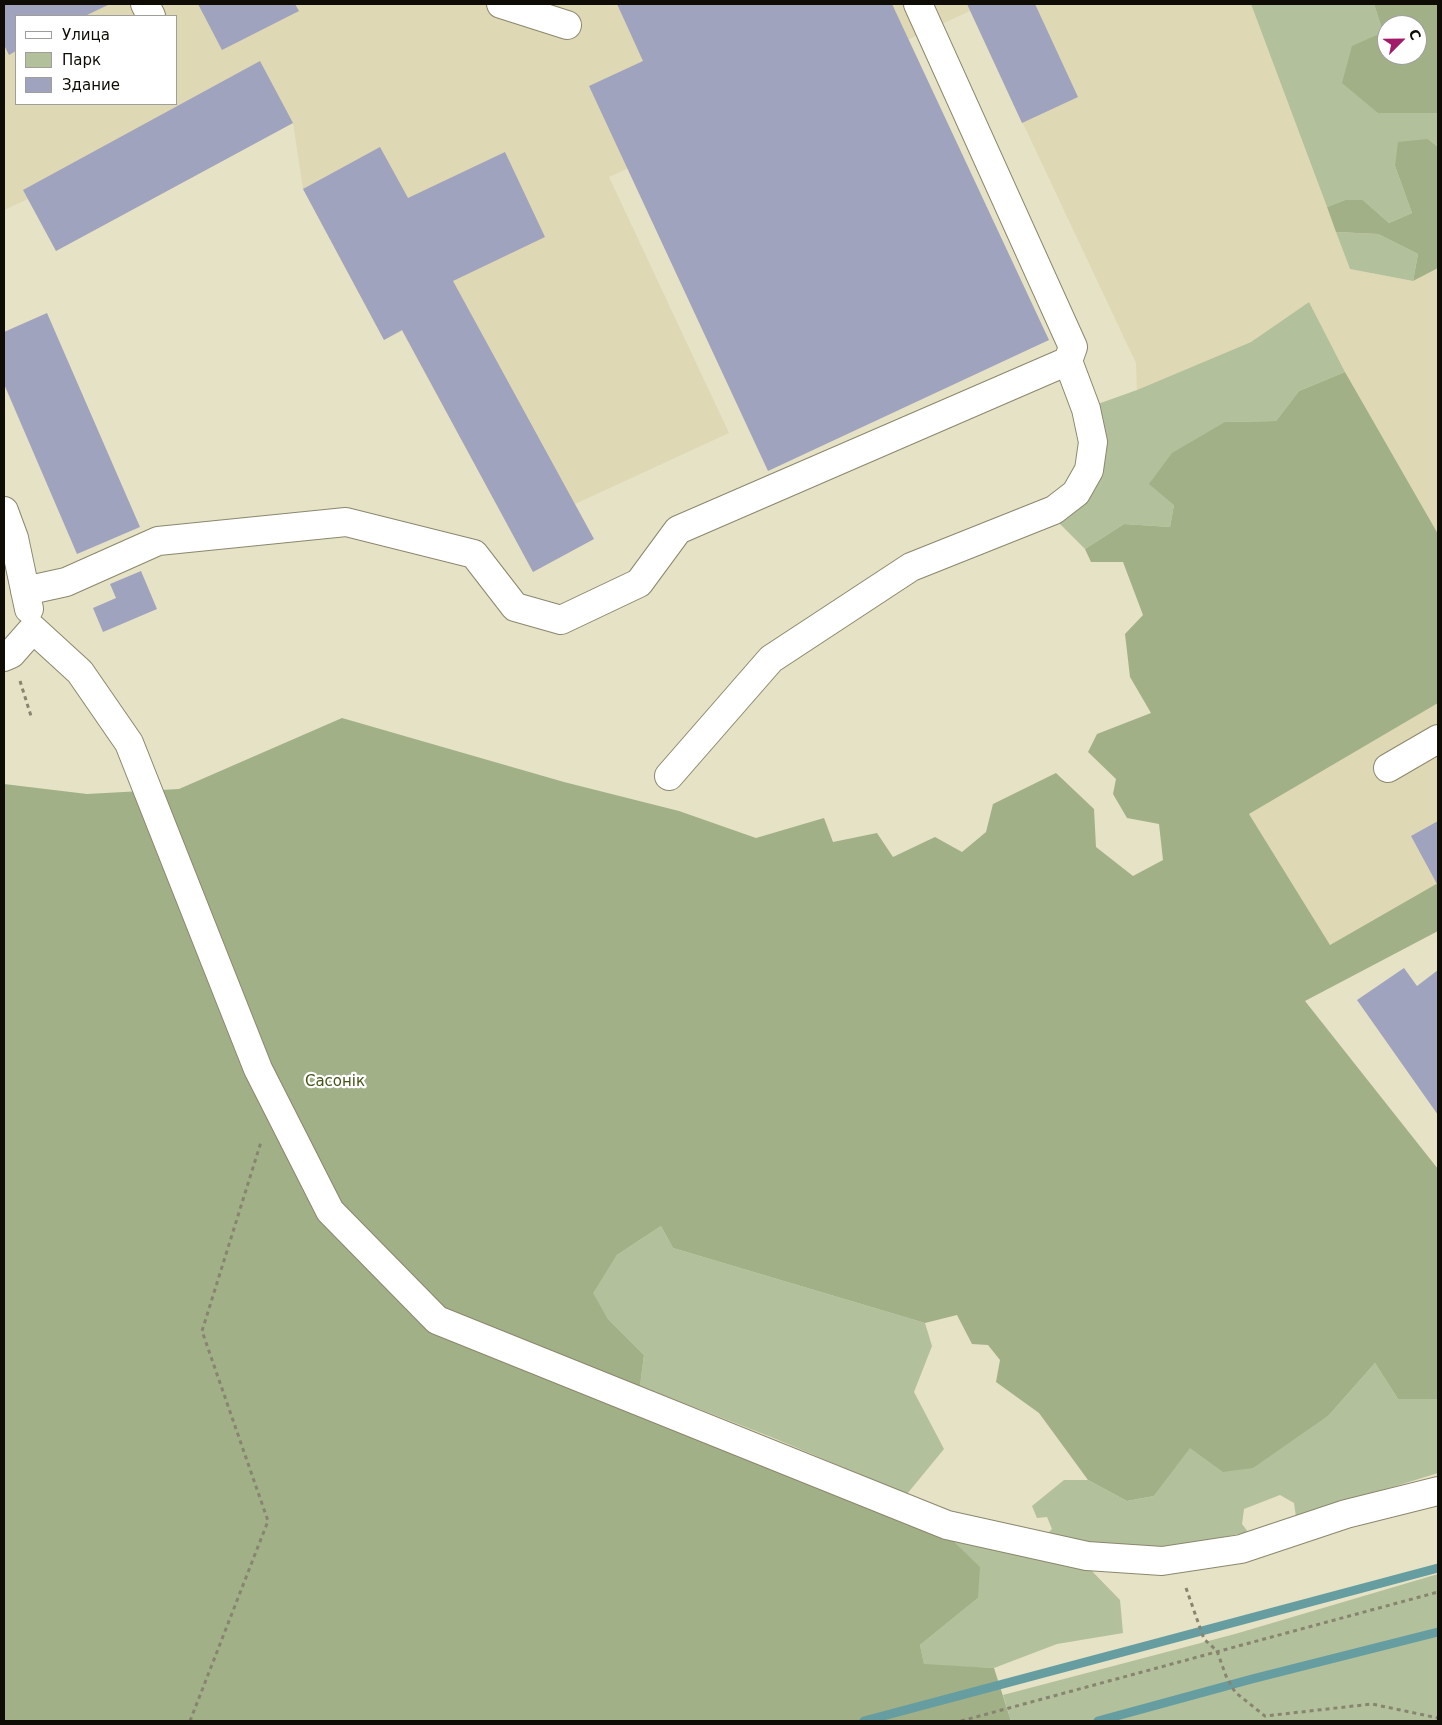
<!DOCTYPE html>
<html>
<head>
<meta charset="utf-8">
<style>
	body { margin:0 }
	#map { position:relative; width:1442px; height:1725px; overflow:hidden; background:#e6e2c5; font-family:"DejaVu Sans",sans-serif }
	canvas { display:block }
	.frame { position:absolute; inset:0; border:5px solid #0e0c04; pointer-events:none }
	.legend { position:absolute; left:15px; top:15px; width:162px; height:90px; box-sizing:border-box; background:#fff; border:1px solid #9f9e9b; margin:0; padding:6px 9px; list-style:none; font-size:15px; color:#0e0c04 }
	.legend li { display:flex; align-items:center; gap:10px; height:25px }
	.legend b { width:25px; border:1px solid #9f9e9b }
	.north { position:absolute; left:1377px; top:15px; width:50px; height:50px; box-sizing:border-box; background:#fff; border:1px solid #9f9e9b; border-radius:50%; rotate:67deg; font-size:14px; font-weight:700; line-height:20px; text-align:center; color:#0e0c04 }
	.north::after { content:''; display:block; margin:auto; width:18px; height:22px; background:#a21b68; clip-path:polygon(50% 0,100% 100%,50% 72%,0 100%) }
</style>
</head>
<body>
<div id="map">
<canvas width="1442" height="1725"></canvas>
<div class="frame"></div>
<ul class="legend">
<li><b style="height:6px;background:#fff"></b>Улица</li>
<li><b style="height:14px;background:#b3c09c"></b>Парк</li>
<li><b style="height:14px;background:#a0a3bd"></b>Здание</li>
</ul>
<div class="north">С</div>
</div>
<script>
const c = document.querySelector('canvas').getContext('2d');
c.lineJoin = 'round';
function fillPath(path, color) { c.fillStyle = color; c.fill(path, 'evenodd'); }
const shape = rows => new Path2D(rows.map(r => 'M' + r).join(''));
function trace(path, color, width, dash) { c.strokeStyle = color; c.lineWidth = width; c.lineCap = dash ? 'butt' : 'round'; c.setLineDash(dash || []); c.stroke(path); }
function write(font, color, halo, rows, align = 'center') {
  c.font = font + ' "DejaVu Sans",sans-serif'; c.lineWidth = 4.5; c.setLineDash([]); c.textBaseline = 'middle'; c.strokeStyle = halo; c.fillStyle = color; for (const [text, x, y, turn = 0] of rows) {
    c.save(); c.translate(x, y); c.rotate((+turn || 0) * Math.PI / 180); c.textAlign = isNaN(turn) ? turn : align; if (halo) c.strokeText(text, 0, 0); c.fillText(text, 0, 0); c.restore();
  }
}
const built = shape([
	[4,4,1251,4,1350,269,1413,281,1438,268,1438,534,1345,372,1309,302,1251,342,1137,390,1136,363,970,11,609,177,729,433,575,504,594,539,533,572,402,331,384,340,303,189,293,123,56,251,28,199,4,210],
	[16,16,176,16,176,104,16,104],
	[1438,703,1438,883,1330,945,1249,814]
]);
const green = shape([
	[1251,4,1374,4,1383,32,1352,47,1378,113,1438,113,1438,147,1428,139,1395,166,1412,213,1389,223,1363,200,1345,200,1327,207],
	[1336,232,1378,234,1418,254,1413,281,1350,269],
	[1309,302,1345,372,1299,391,1276,421,1225,422,1174,505,1170,527,1124,524,1085,549,1059,523,1086,500,1103,474,1104,441,1095,405,1137,390,1251,342],
	[661,1226,673,1248,925,1323,932,1346,914,1392,944,1449,907,1494,771,1437,640,1386,644,1355,608,1319,592,1293,617,1255],
	[1375,1363,1398,1399,1438,1399,1438,1473,1296,1517,1294,1503,1280,1495,1244,1509,1242,1524,1248,1532,1161,1550,1089,1547,1044,1537,1052,1529,1047,1517,1037,1518,1032,1506,1064,1480,1088,1480,1127,1501,1154,1496,1190,1447,1223,1471,1329,1415],
	[950,1538,1087,1566,1120,1600,1123,1633,1057,1644,994,1668,924,1665,920,1645,978,1598],
	[1438,1574,1438,1721,1011,1721,1003,1695,1235,1634]
]);
const forest = shape([
	[1374,4,1438,4,1438,113,1378,113,1342,83,1352,46,1383,32],
	[1387,25,1417,25,1417,55,1387,55],
	[1428,139,1438,147,1438,268,1413,281,1418,254,1378,234,1336,232,1327,207,1345,200,1363,200,1389,223,1412,213,1395,166,1398,142],
	[1345,372,1438,534,1438,703,1249,814,1330,945,1438,883,1438,931,1305,1001,1438,1169,1438,1399,1398,1399,1375,1363,1329,1415,1253,1468,1223,1472,1190,1448,1154,1496,1127,1501,1088,1480,1039,1413,996,1382,1000,1360,988,1345,972,1344,957,1315,925,1323,673,1248,661,1226,617,1255,593,1293,608,1319,644,1355,640,1386,632,1411,950,1538,980,1567,978,1598,920,1645,924,1664,994,1668,1011,1721,4,1721,4,784,87,794,179,789,342,718,564,782,679,811,756,838,824,818,833,842,877,833,893,857,935,837,962,852,986,832,993,804,1056,773,1094,809,1096,847,1133,876,1163,860,1159,824,1127,818,1113,794,1116,779,1088,752,1097,734,1151,713,1130,677,1125,634,1143,615,1123,562,1091,562,1085,549,1124,524,1170,527,1174,505,1149,484,1172,453,1225,422,1276,421,1299,391]
]);
const stream = shape([
	[864,1721,1438,1568],
	[1098,1721,1252,1679,1438,1632]
]);
const building = shape([
	[4,4,110,4,85,16,16,16,16,51,9,55,4,45],
	[198,4,295,4,299,11,222,50],
	[617,4,892,4,1049,340,768,471,589,86,643,61],
	[967,4,1035,4,1078,97,1022,123],
	[260,61,293,123,56,251,23,190],
	[380,147,408,198,505,152,545,237,453,281,594,539,533,572,402,330,384,340,303,189],
	[47,313,140,527,77,554,4,384,4,332],
	[141,571,157,609,103,632,93,608,116,598,110,584],
	[1438,821,1438,883,1437,884,1411,836],
	[1404,968,1417,986,1438,970,1438,1115,1357,1000]
]);
const path = shape([
	[20,681,31,716],
	[1186,1588,1204,1639,1217,1651,1226,1676,1235,1692,1265,1716,1372,1704,1438,1718],
	[190,1721,268,1521,202,1331,261,1142],
	[961,1721,1438,1592]
]);
const minor = shape([
	[145,4,151,16],
	[501,4,567,25],
	[4,511,14,538,29,609],
	[25,591,66,582,158,541,346,522,474,554,515,607,561,620,639,583,678,530,1068,361,1073,347,918,4],
	[33,629,80,672,129,743,258,1069,330,1211,437,1320,947,1525,1087,1556,1162,1561,1241,1549,1346,1514,1438,1491],
	[4,657,11,654,33,629],
	[1388,768,1438,739],
	[669,776,771,659,911,567,1054,510,1076,493,1089,470,1093,442,1086,409,1068,361]
]);
const parkNames = [
	["Сасонік",335,1082]
];
fillPath(built, '#ded8b4');
fillPath(green, '#b3c09c');
fillPath(forest, '#a1b087');
trace(stream, '#659da1', 9);
fillPath(building, '#a0a3bd');
trace(minor, '#8b876d', 30);
trace(path, '#878470', 3, [4, 4]);
trace(minor, '#fff', 28);
write('15px', '#435517', '#fff', parkNames);
</script>
</body>
</html>
